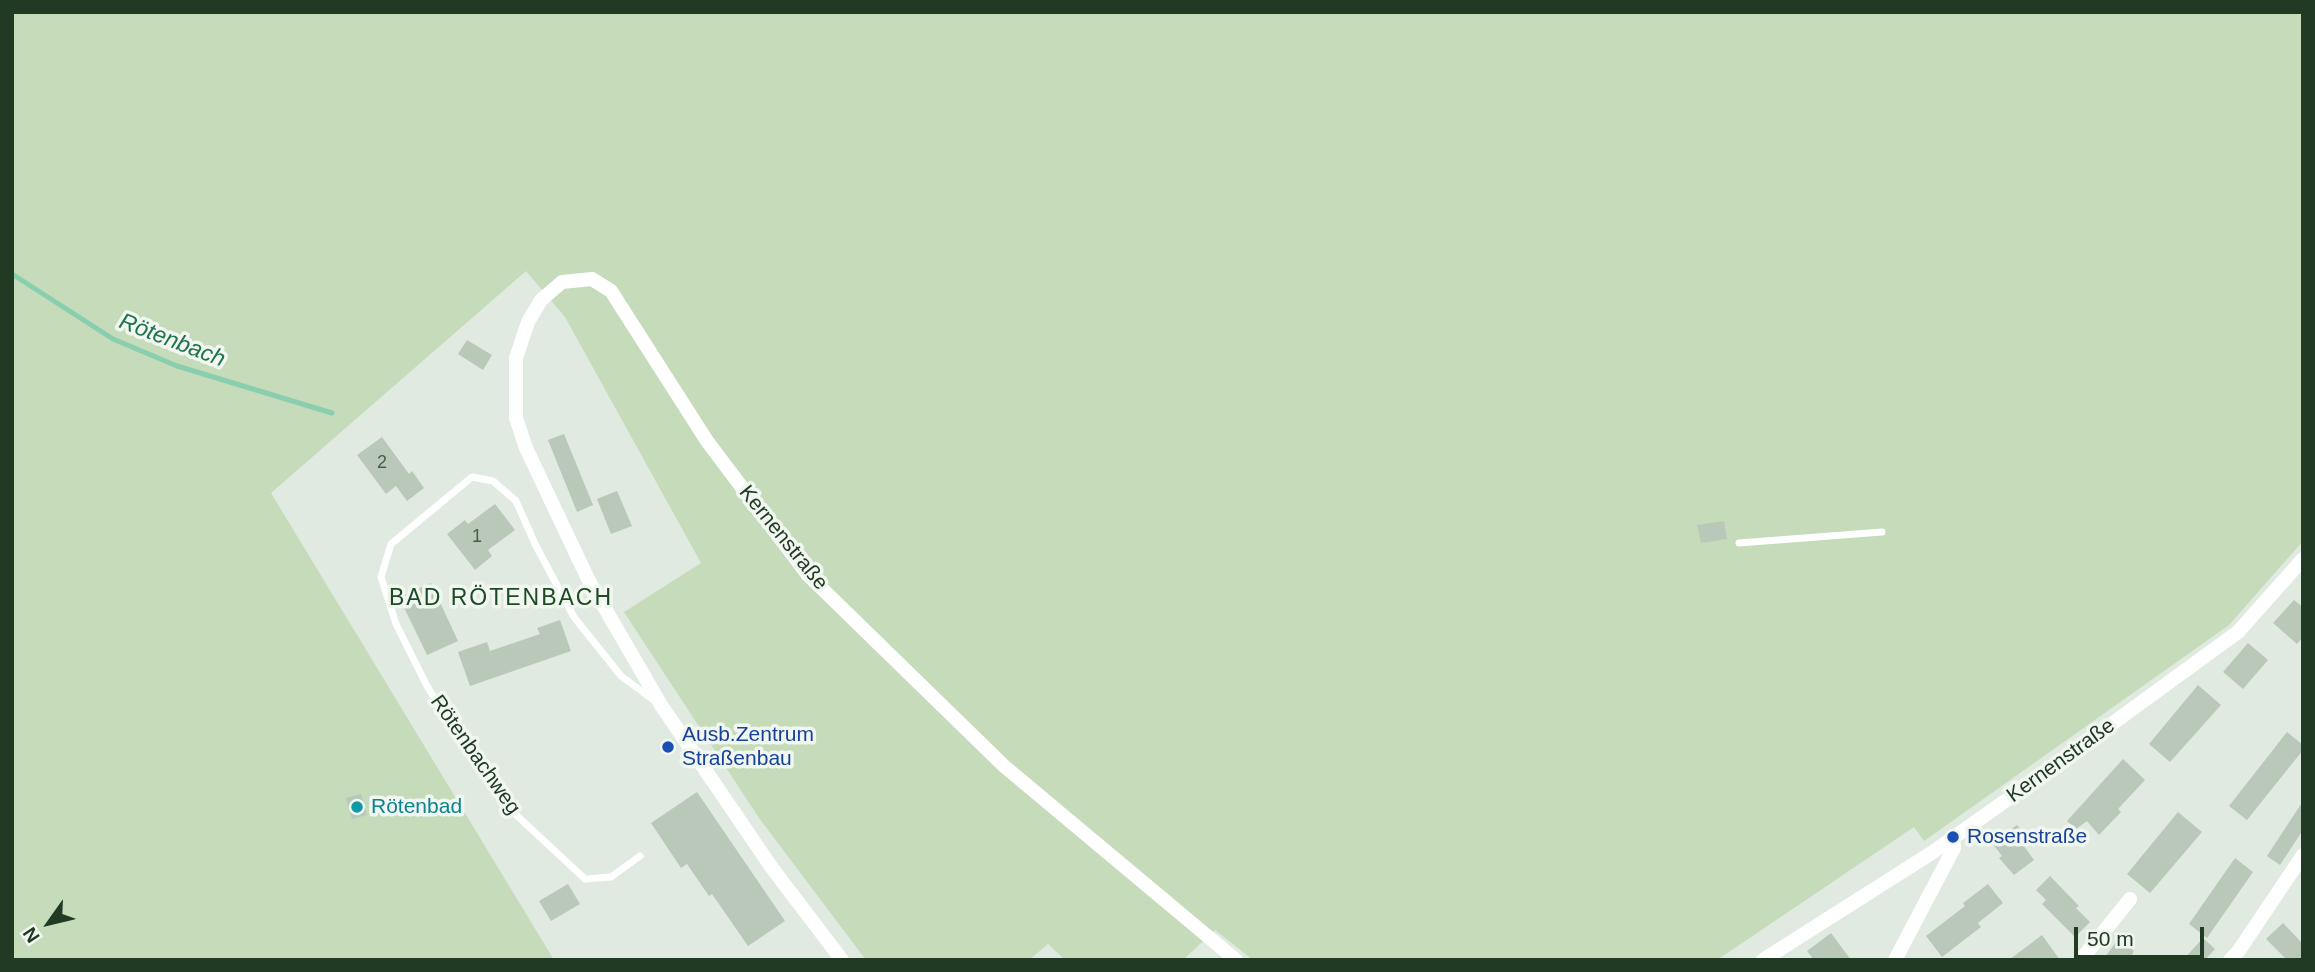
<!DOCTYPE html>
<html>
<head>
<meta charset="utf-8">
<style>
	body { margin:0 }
	#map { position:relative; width:2315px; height:972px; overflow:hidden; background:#e0eae0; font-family:Arial,sans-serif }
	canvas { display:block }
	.frame { position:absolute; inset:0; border:14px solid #213a24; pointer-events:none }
	.north { position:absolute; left:14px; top:888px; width:70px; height:70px; -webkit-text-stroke:5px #f1f7f0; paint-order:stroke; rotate:236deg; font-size:19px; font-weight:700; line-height:28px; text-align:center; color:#213a24 }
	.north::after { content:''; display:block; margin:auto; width:24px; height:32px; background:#213a24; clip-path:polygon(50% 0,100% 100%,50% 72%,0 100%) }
	.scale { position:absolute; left:2074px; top:927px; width:130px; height:32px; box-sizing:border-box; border:4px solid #213a24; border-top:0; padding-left:9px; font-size:21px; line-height:24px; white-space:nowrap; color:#213a24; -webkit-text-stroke:5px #f1f7f0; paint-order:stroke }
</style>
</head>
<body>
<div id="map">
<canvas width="2315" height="972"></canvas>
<div class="frame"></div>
<div class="north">N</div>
<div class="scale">50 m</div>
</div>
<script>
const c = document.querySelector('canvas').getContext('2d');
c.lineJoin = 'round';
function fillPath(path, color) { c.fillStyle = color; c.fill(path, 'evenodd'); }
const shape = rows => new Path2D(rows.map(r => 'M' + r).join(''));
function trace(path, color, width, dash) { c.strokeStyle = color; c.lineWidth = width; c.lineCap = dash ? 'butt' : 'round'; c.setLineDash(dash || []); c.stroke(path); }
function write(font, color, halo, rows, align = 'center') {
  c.font = font + ' Arial,sans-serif'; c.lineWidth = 7; c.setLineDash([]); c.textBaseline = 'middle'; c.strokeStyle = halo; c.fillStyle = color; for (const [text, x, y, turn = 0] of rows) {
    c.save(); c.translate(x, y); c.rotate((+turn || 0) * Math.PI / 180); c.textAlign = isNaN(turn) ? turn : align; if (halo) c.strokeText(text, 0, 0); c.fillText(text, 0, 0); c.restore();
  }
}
const green = shape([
	[12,12,2303,12,2303,541,2229,625,1924,841,1914,827,1717,960,1253,960,1215,930,1183,960,1065,960,1048,944,1029,960,866,960,759,818,624,612,701,563,565,317,526,271,271,493,554,960,12,960]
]);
const stream = shape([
	[12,274,113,339,177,366,332,413]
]);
const building = shape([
	[467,340,492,355,483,370,458,354],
	[564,434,593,505,577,512,548,440],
	[382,437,409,474,412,471,424,488,407,501,396,486,386,494,357,455],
	[617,491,632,526,611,534,597,499],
	[495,504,515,530,488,550,492,556,475,570,447,534,465,520,468,524],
	[1724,521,1727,539,1701,543,1697,525],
	[431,583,458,641,427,655,399,597],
	[2294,600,2303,607,2303,637,2297,644,2273,623],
	[560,620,571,651,470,686,458,652,487,642,490,651,540,634,537,628],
	[2248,643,2268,660,2243,689,2223,672],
	[2198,685,2221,705,2170,762,2149,744],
	[2287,732,2303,745,2303,750,2247,820,2229,806],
	[2123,759,2145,780,2118,809,2121,812,2099,835,2087,821,2076,829,2067,821],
	[697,792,785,921,748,946,712,894,709,896,687,864,681,868,651,823],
	[361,794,367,815,352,819,346,798],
	[2303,801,2303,830,2280,865,2267,856],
	[2178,812,2202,832,2150,893,2127,874],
	[2017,825,2027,838,2021,842,2034,860,2014,875,1999,858,2002,856,1992,843],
	[2235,858,2253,872,2207,938,2189,924],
	[2050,876,2079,906,2076,908,2090,922,2075,937,2042,904,2046,900,2036,890],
	[568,884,580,904,551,921,539,901],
	[1988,884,2003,903,1978,923,1981,927,1942,957,1926,936,1965,906,1963,903],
	[2283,923,2303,944,2303,960,2287,960,2266,939],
	[1831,933,1851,960,1814,960,1807,951],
	[2042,935,2060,960,2009,960],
	[2203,938,2215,949,2205,960,2183,960],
	[2118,939,2134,951,2129,960,2103,960]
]);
const lane = shape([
	[1739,543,1882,532],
	[640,856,611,877,585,879,514,813,460,741,427,686,396,624,381,577,391,544,472,477,493,481,516,501,536,546,574,617,621,676,655,701]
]);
const street = shape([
	[842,960,772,868,661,705,589,581,526,448,516,418,516,358,528,322,541,300,562,282,592,279,611,291,707,441,808,575,1004,766,1236,960],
	[1763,960,1933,852,2039,777,2238,632,2303,559],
	[1895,960,1954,848,1953,837],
	[2081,960,2130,899],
	[2230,960,2238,952,2303,855]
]);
const markers = [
	[668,747,7,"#1a4fb4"],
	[357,807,7,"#0f9aa8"],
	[1953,837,7,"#1a4fb4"]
];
const numberNames = [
	["2",382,463],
	["1",477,537]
];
const streetNames = [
	["Kernenstraße",783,538,51],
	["Rötenbachweg",475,755,55],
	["Kernenstraße",2061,761,-36]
];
const transitNames = [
	["Ausb.Zentrum",682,735],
	["Straßenbau",682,759],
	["Rosenstraße",1967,837]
];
const cultureNames = [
	["Rötenbad",371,807]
];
const waterNames = [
	["Rötenbach",172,341,21]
];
const neighbourhoodNames = [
	["BAD RÖTENBACH",501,599]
];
fillPath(green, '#c5dbb9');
trace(stream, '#89ceae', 5);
fillPath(building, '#b9c8b9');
trace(lane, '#fff', 7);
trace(street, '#fff', 14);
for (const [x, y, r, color] of markers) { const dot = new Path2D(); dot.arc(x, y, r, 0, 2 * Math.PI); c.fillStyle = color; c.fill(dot); trace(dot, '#f1f7f0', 2.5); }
write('18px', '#475e49', null, numberNames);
write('21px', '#213a24', '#f1f7f0', streetNames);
write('21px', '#164399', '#f1f7f0', transitNames, 'left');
write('21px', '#0d838f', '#f1f7f0', cultureNames, 'left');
write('italic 23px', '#1e734c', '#f1f7f0', waterNames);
c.letterSpacing = '2px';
write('23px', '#1e4b24', '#f1f7f0', neighbourhoodNames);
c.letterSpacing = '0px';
</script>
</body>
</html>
